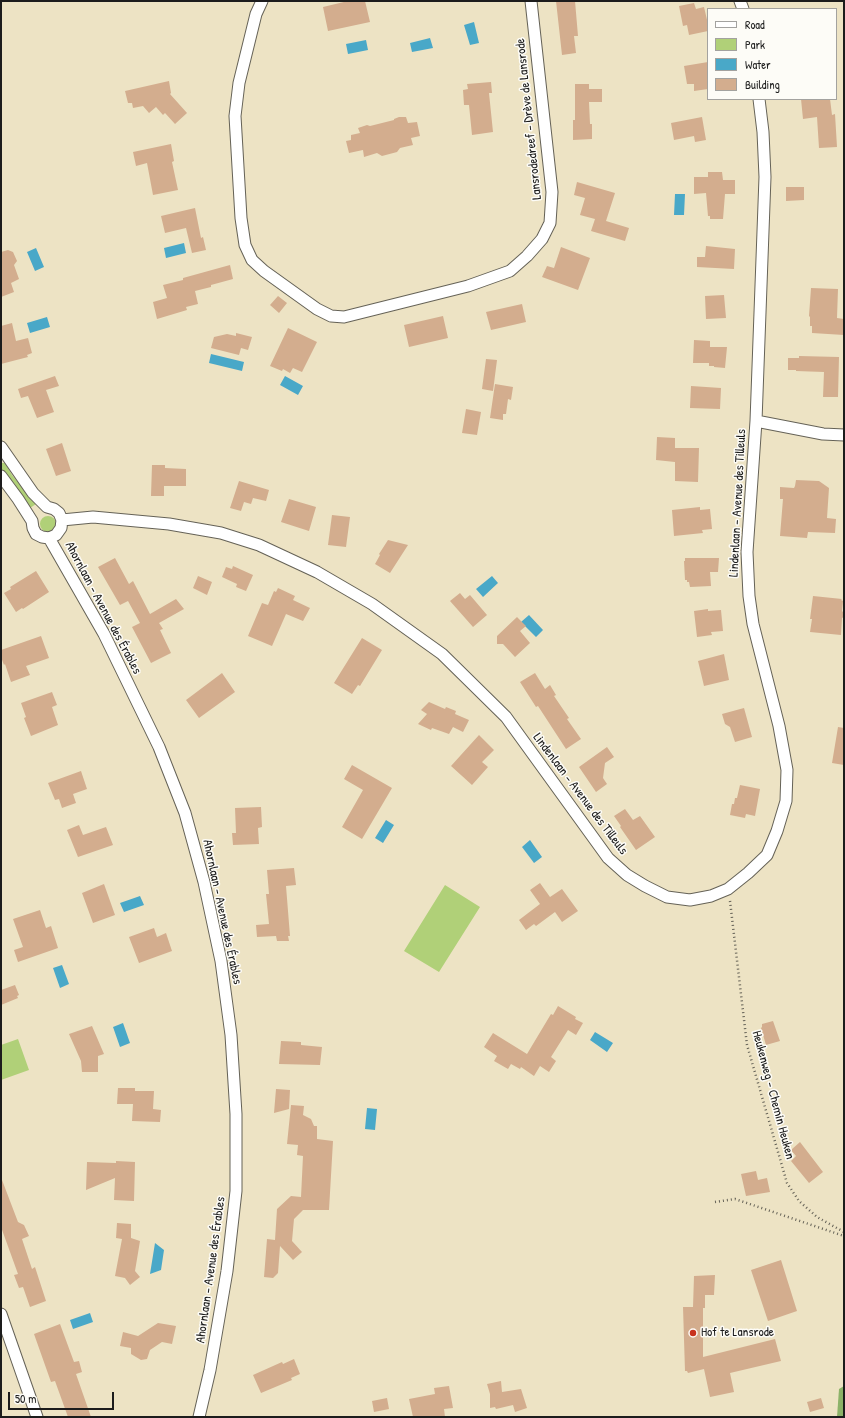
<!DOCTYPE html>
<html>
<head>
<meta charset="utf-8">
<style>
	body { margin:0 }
	#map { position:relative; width:845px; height:1418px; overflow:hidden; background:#ede3c4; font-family:"Patrick Hand",sans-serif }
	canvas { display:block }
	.frame { position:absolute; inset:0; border:2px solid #1c1c1c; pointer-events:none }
	.legend { position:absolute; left:707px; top:8px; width:130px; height:92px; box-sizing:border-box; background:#fdfcf7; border:1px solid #a3a29f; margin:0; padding:5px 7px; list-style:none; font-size:12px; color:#1c1c1c }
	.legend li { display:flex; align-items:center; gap:8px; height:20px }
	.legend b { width:20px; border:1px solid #a3a29f }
	.scale { position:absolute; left:8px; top:1392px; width:106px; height:18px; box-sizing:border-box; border:2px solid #1c1c1c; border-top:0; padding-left:5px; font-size:12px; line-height:14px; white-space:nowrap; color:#1c1c1c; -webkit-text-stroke:3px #fdfcf7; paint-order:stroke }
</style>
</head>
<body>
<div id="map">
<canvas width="845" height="1418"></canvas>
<div class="frame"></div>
<ul class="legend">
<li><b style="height:5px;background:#fff"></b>Road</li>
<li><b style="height:11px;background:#b0d078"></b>Park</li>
<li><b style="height:11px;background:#49a8c8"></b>Water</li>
<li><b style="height:11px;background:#d3ad8e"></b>Building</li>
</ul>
<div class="scale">50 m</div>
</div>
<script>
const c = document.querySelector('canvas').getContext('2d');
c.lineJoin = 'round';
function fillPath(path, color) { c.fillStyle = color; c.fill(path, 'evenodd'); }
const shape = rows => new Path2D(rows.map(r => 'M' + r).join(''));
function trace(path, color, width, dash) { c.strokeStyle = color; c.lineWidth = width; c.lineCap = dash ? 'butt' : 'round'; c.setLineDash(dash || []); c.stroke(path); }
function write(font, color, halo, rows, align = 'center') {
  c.font = font + ' "Patrick Hand",sans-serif'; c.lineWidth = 3; c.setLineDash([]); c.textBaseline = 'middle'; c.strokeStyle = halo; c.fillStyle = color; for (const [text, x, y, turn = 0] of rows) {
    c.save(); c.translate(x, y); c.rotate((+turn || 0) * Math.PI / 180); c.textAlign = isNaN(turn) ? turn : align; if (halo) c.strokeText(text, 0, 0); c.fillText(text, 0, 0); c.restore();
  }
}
const green = shape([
	[2,463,5,463,12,475,36,504,30,508,14,483,1,470,1,464],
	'40 524a8 8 0 1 1 16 0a8 8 0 1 1-16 0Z',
	[445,885,480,907,439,972,404,951],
	[18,1039,29,1070,1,1080,1,1045]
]);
const forest = shape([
	[844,1386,844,1417,837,1417,839,1389]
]);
const water = shape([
	[474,22,479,43,470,45,464,25],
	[430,38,433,48,412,52,410,43],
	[366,40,368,50,348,54,346,44],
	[675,194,685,194,684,215,674,215],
	[184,243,186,253,166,258,164,248],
	[36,248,44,267,35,271,27,252],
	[47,317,50,327,30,333,27,323],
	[211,354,244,362,242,371,209,363],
	[285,376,303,386,298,395,280,385],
	[492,576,498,583,483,597,476,589],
	[529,615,543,630,536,637,521,622],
	[386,820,394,825,383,843,375,838],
	[530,840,542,857,534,863,522,847],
	[140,896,144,905,124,912,120,903],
	[62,965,69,984,60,988,53,968],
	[123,1023,130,1043,120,1047,113,1027],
	[595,1032,613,1043,607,1052,590,1040],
	[367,1108,377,1109,375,1130,365,1129],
	[155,1243,164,1250,161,1270,150,1274],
	[90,1313,93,1322,73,1329,70,1320]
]);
const building = shape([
	[348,1,365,1,370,22,328,31,323,7],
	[556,1,575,1,578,36,574,36,576,53,562,55],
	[694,3,696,9,704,7,708,24,708,31,689,35,687,25,683,26,679,6],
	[708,62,708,89,694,91,694,84,687,84,684,66],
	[169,81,171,93,170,94,187,113,175,124,165,113,163,115,156,107,149,113,143,106,133,108,132,103,128,103,125,91],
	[491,82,492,93,489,93,493,132,472,135,469,105,464,105,463,90,468,89,467,84],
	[575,84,589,84,589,89,602,89,602,102,589,102,590,124,592,124,592,139,573,140,573,120,575,120],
	[801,99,830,99,832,115,835,114,837,147,819,148,817,117,803,119],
	[399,117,406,117,408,123,417,122,420,136,411,138,413,145,400,148,397,152,382,156,377,153,364,157,363,150,349,153,346,141,351,140,351,135,360,133,358,128,367,125,370,126,394,120,394,119],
	[702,117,706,140,695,142,694,136,674,140,671,123],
	[171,144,174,161,172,162,178,190,153,195,147,163,136,166,133,152],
	[708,172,722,172,723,180,735,180,735,194,725,194,723,219,710,219,710,216,708,216,706,193,694,194,694,177,708,177],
	[577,182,615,193,606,221,629,228,625,241,591,231,595,219,580,215,585,198,574,195],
	[786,187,804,187,804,200,786,201],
	[195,208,201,238,203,237,206,250,192,253,186,228,165,233,161,216],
	[706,246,735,249,734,269,697,267,697,257,705,257],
	[561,247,590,258,578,290,542,277,547,266,554,268],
	[8,250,13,252,17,261,14,265,19,279,11,283,14,292,1,297,1,252],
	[230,265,233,279,211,285,211,287,195,291,198,304,186,307,187,310,157,319,153,302,167,298,163,285,183,280,183,278],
	[811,288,838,289,837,318,844,319,844,335,812,333,812,326,810,326,810,317,809,316],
	[724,295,726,318,706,319,705,296],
	[278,296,287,303,279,313,270,305],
	[522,304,526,322,491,330,486,312],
	[443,316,448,338,409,347,404,325],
	[12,323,16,341,28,338,32,353,27,355,28,357,1,364,1,326],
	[288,328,317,342,302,372,293,368,290,373,283,369,282,371,270,366],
	[236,333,252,337,248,350,241,348,239,355,211,348,214,337,227,334,236,336],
	[694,340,710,341,710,347,727,347,725,368,714,367,714,366,709,366,709,363,693,363],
	[799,356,839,357,838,397,823,397,824,372,796,371,796,370,788,370,788,358,799,358],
	[486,359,497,360,493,391,482,389],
	[55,376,59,386,46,390,54,412,37,418,28,396,21,398,18,389],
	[495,384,513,387,511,400,508,399,506,414,503,414,503,420,490,418],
	[691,386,721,388,720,409,690,408],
	[466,409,481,412,477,435,462,433],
	[657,437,675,438,675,448,699,448,698,482,675,481,675,462,656,460],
	[62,443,71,471,56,476,46,449],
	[152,465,165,465,165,468,186,469,186,486,164,486,164,496,151,496],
	[796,480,819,481,829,488,827,518,836,519,835,533,808,532,807,538,780,536,783,499,780,499,780,487,794,488,795,486],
	[239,481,269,490,266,501,253,498,251,504,244,502,241,511,230,508],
	[289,499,316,507,309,531,281,522],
	[700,507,700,510,710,509,712,529,702,530,703,533,674,536,672,510],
	[332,515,350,517,346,547,328,545],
	[388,540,408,545,390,573,375,564,380,555,379,554],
	[115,558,129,584,133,581,150,614,176,599,184,609,159,623,163,629,160,630,171,653,151,663,132,627,140,623,128,601,120,605,98,567],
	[685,558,719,558,718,572,710,572,711,586,690,587,689,582,687,582,687,580,685,580,684,561,685,561],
	[233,566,253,575,246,591,236,587,237,584,222,577,226,567,232,569],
	[36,571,49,592,23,609,22,608,16,612,4,593,11,589,10,587],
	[198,576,212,582,207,595,193,588],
	[278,588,295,596,293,600,310,608,303,621,286,614,272,646,248,636,262,603,268,605,274,591,276,592],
	[460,593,465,599,470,595,487,615,473,627,450,601],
	[813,596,842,599,841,600,843,601,842,611,844,613,844,617,842,618,841,635,810,632,812,619,810,619],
	[708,609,708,611,721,610,723,631,711,632,712,635,697,637,694,611],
	[517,617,526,626,520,631,530,643,515,657,503,644,497,644,497,636],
	[41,636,49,658,26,666,30,675,11,682,5,664,4,665,1,657,1,650],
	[362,638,382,650,360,686,358,685,352,694,334,683],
	[724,654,729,680,704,686,698,661],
	[222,673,235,692,199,718,186,700],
	[535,673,545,689,550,685,556,695,554,696,569,718,567,719,581,739,566,749,538,706,536,707,520,682],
	[52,692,57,705,52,707,58,725,31,736,24,718,26,717,21,703],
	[429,702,445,709,446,707,456,711,455,714,469,720,463,732,453,727,449,734,432,728,431,730,418,724,427,714,421,710],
	[744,708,752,737,735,742,730,727,725,724,722,714],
	[838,727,844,728,844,765,832,763],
	[479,735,494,750,482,762,488,767,472,785,451,766],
	[607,747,614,757,605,763,603,778,607,784,596,792,579,767],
	[352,765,392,788,362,839,342,827,363,790,344,779],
	[81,771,87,789,73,794,76,803,62,808,59,799,55,800,48,783],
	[740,785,760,789,755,816,746,814,745,818,730,815,732,804,734,804,735,798,737,798],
	[261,807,262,827,258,828,259,844,233,845,232,833,236,833,235,808],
	[625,809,633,820,640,816,655,837,636,850,620,827,621,826,614,816],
	[79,825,83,835,106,827,113,845,78,857,67,830],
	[294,868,296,885,286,886,290,936,288,936,289,941,277,941,276,936,257,937,256,925,269,924,266,894,269,894,267,870],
	[540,883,550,897,562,889,578,911,562,922,555,912,536,926,534,924,526,930,519,920,540,904,530,890],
	[104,884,115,915,93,923,82,893],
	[40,910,46,928,51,926,58,948,18,962,14,950,23,947,13,919],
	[154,928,157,937,166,933,172,951,139,963,129,937],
	[15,985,19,995,17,996,18,998,1,1005,1,990],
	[558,1006,576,1017,575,1019,583,1023,576,1035,568,1030,551,1057,556,1061,549,1072,540,1066,534,1076,521,1067,520,1069,511,1064,508,1069,494,1061,497,1056,484,1047,493,1033,527,1054,551,1014,553,1015],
	[773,1021,780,1041,766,1045,761,1028,762,1027,762,1024],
	[92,1026,104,1054,98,1056,98,1072,82,1072,81,1061,69,1034],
	[281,1041,301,1042,301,1045,322,1047,320,1065,279,1064],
	[118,1088,135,1088,135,1091,154,1091,153,1109,161,1110,160,1122,132,1121,133,1104,117,1104],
	[276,1089,290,1090,289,1109,274,1113],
	[291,1105,304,1106,303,1115,311,1119,314,1126,317,1126,317,1139,333,1141,329,1210,303,1210,294,1219,292,1241,302,1252,293,1260,280,1246,278,1273,273,1278,264,1277,267,1239,275,1240,277,1209,291,1196,301,1197,303,1156,297,1155,298,1145,287,1144],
	[800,1142,823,1172,809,1183,791,1161,796,1156,791,1150],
	[116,1161,135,1162,134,1201,114,1200,115,1178,86,1190,87,1162,116,1163],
	[756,1171,758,1180,767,1178,770,1192,746,1196,741,1174],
	[1,1180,2,1180,18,1222,24,1225,29,1236,22,1239,32,1269,35,1267,46,1301,30,1307,23,1287,19,1288,14,1275,18,1274,1,1227],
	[117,1223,131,1224,131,1238,140,1241,135,1271,140,1277,130,1285,125,1278,115,1276,122,1239,116,1238],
	[781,1260,797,1311,768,1321,751,1270],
	[715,1275,714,1295,705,1295,705,1308,703,1308,703,1357,775,1339,781,1361,730,1373,734,1392,710,1397,704,1369,688,1373,687,1371,685,1371,683,1307,693,1307,694,1276],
	[158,1323,176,1326,172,1344,162,1342,150,1350,147,1359,141,1360,131,1354,131,1348,120,1346,123,1332,138,1336],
	[60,1324,74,1362,79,1361,82,1372,76,1374,91,1417,68,1417,55,1381,51,1382,34,1334],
	[294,1359,300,1374,291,1378,292,1380,261,1393,253,1375,282,1362,283,1364],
	[501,1381,502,1392,521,1389,527,1408,515,1412,513,1405,496,1409,495,1407,490,1408,490,1394,487,1384],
	[449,1386,453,1408,444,1409,445,1417,413,1417,409,1399,435,1394,434,1388],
	[387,1398,389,1409,374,1412,372,1401],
	[821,1398,824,1408,810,1412,807,1402]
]);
const path = shape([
	[730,901,747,1045,787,1183,799,1201,817,1217,844,1232],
	[715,1202,735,1199,844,1236]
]);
const street = shape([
	[262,1,256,14,239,83,235,116,241,218,245,245,252,260,264,271,317,309,331,316,344,317,468,286,510,271,527,256,542,239,550,223,552,192,531,1],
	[740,1,743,9],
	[756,421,823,434,844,435],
	[1,447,33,493,47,507,54,509,59,513,62,520,61,528,56,535,49,538,42,537,36,534,33,528,32,521,18,499,1,476],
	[62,520,93,517,169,524,221,533,259,545,317,572,372,604,442,654,506,717,608,858,627,875,645,886,667,897,690,900,711,896,728,889,748,873,767,855,777,831,786,801,787,770,779,726,753,624,749,596,747,552,756,421,765,177,763,132,759,99],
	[49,538,104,634,159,747,185,813,204,882,221,961,231,1035,236,1114,236,1191,227,1271,210,1370,199,1417],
	[1,1314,37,1417]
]);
const markers = [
	[693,1333,4,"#c8321e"]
];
const streetNames = [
	["Lansrodedreef - Drève de Lansrode",529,119,-96],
	["Lindenlaan - Avenue des Tilleuls",738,503,-87],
	["Ahornlaan - Avenue des Érables",103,608,62],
	["Lindenlaan - Avenue des Tilleuls",580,794,53],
	["Ahornlaan - Avenue des Érables",222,912,78],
	["Heukenweg - Chemin Heuken",773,1095,75],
	["Ahornlaan - Avenue des Érables",211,1270,-82]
];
const poiNames = [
	["Hof te Lansrode",701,1333]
];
fillPath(green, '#b0d078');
fillPath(forest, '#8cb268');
fillPath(water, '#49a8c8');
fillPath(building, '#d3ad8e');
trace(street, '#656257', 13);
trace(path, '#656257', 2.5, [1, 3]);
trace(street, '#fff', 11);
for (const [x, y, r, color] of markers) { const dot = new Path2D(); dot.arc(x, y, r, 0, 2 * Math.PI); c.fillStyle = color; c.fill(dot); trace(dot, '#fdfcf7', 1.5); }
write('13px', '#1c1c1c', '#fdfcf7', streetNames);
write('13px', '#1c1c1c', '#fdfcf7', poiNames, 'left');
</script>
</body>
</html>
